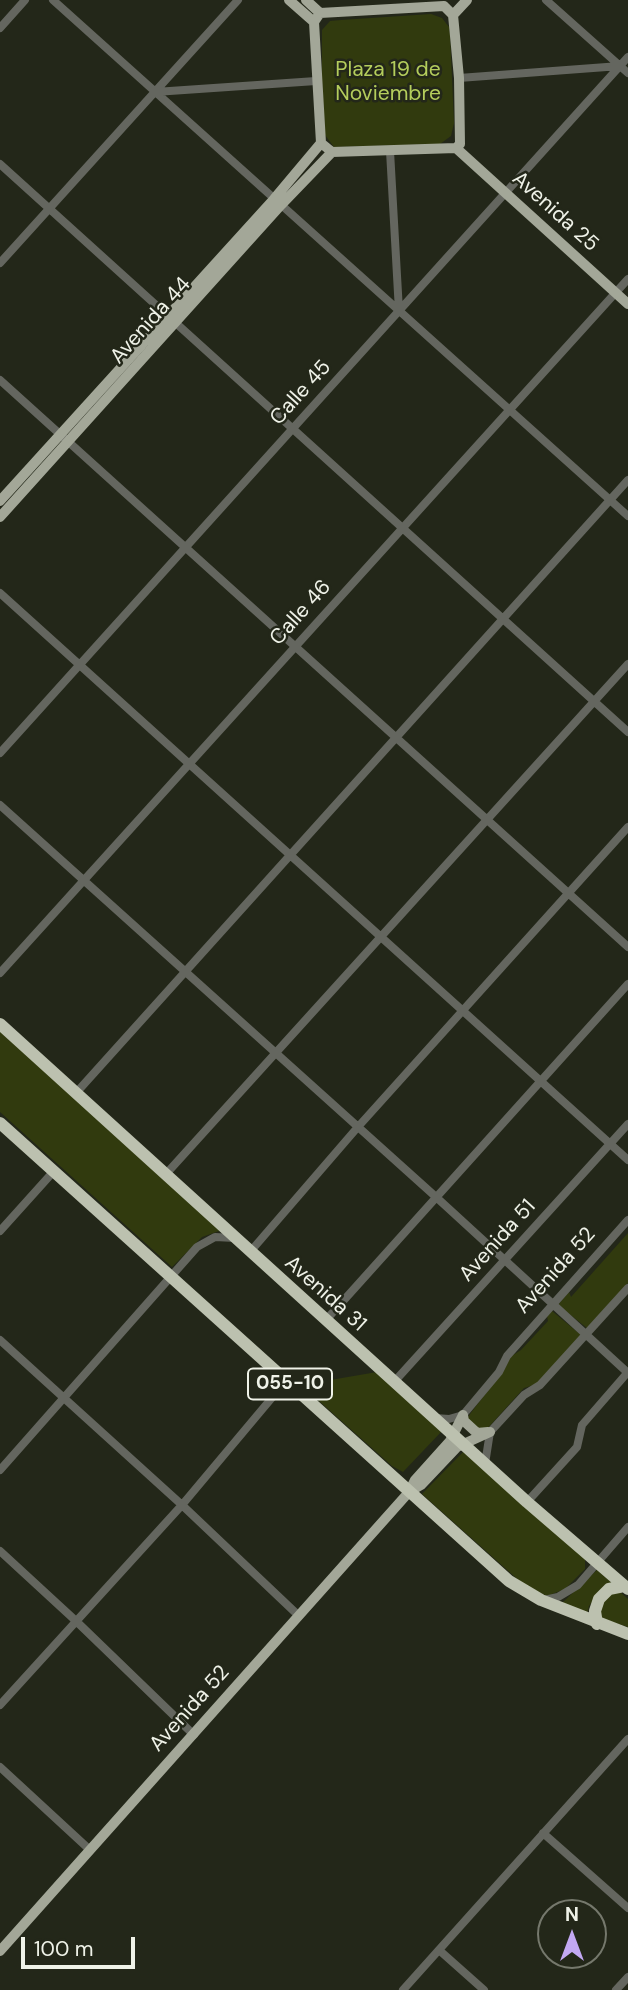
<!DOCTYPE html>
<html>
<head>
<meta charset="utf-8">
<style>
	body { margin:0 }
	#map { position:relative; width:628px; height:1990px; overflow:hidden; background:#232719; font-family:"DM Sans",sans-serif }
	canvas { display:block }
	.north { position:absolute; left:537px; top:1899px; width:70px; height:70px; box-sizing:border-box; background:#232719; border:2px solid #75786c; border-radius:50%; rotate:0deg; font-size:19px; font-weight:700; line-height:28px; text-align:center; color:#eff2e8 }
	.north::after { content:''; display:block; margin:auto; width:24px; height:32px; background:#c2a8f2; clip-path:polygon(50% 0,100% 100%,50% 72%,0 100%) }
	.scale { position:absolute; left:21px; top:1937px; width:114px; height:32px; box-sizing:border-box; border:4px solid #eff2e8; border-top:0; padding-left:9px; font-size:21px; line-height:24px; white-space:nowrap; color:#eff2e8; -webkit-text-stroke:5px #232719; paint-order:stroke }
</style>
</head>
<body>
<div id="map">
<canvas width="628" height="1990"></canvas>
<div class="north">N</div>
<div class="scale">100 m</div>
</div>
<script>
const c = document.querySelector('canvas').getContext('2d');
c.lineJoin = 'round';
function fillPath(path, color) { c.fillStyle = color; c.fill(path, 'evenodd'); }
const shape = rows => new Path2D(rows.map(r => 'M' + r).join(''));
function trace(path, color, width, dash) { c.strokeStyle = color; c.lineWidth = width; c.lineCap = dash ? 'butt' : 'round'; c.setLineDash(dash || []); c.stroke(path); }
function write(font, color, halo, rows, align = 'center') {
  c.font = font + ' "DM Sans",sans-serif'; c.lineWidth = 5; c.setLineDash([]); c.textBaseline = 'middle'; c.strokeStyle = halo; c.fillStyle = color; for (const [text, x, y, turn = 0] of rows) {
    c.save(); c.translate(x, y); c.rotate((+turn || 0) * Math.PI / 180); c.textAlign = isNaN(turn) ? turn : align; if (halo) c.strokeText(text, 0, 0); c.fillText(text, 0, 0); c.restore();
  }
}
const green = shape([
	[431,14,442,18,449,27,450,34,454,123,451,136,440,144,334,147,325,135,322,82,322,30,330,21,341,20],
	[0,1030,222,1230,202,1237,172,1267,0,1112],
	[628,1233,628,1283,587,1328,558,1305,569,1292,571,1297],
	[552,1311,581,1335,537,1384,524,1388,485,1431,480,1430,467,1418,505,1368,510,1357,521,1350,548,1321,547,1316],
	[377,1372,442,1431,403,1472,392,1466,301,1385],
	[464,1451,585,1556,585,1569,565,1589,547,1596,524,1585,422,1494],
	[597,1570,612,1583,606,1585,589,1606,587,1614,562,1603],
	[619,1591,628,1599,628,1627,599,1618,600,1607,611,1593]
]);
const minor = shape([
	[53,0,628,516],
	[546,0,628,73],
	[0,28,25,0],
	[459,78,620,66],
	[155,92,316,81],
	[390,151,399,311],
	[0,164,628,732],
	[0,263,238,0],
	[0,380,628,947],
	[0,593,628,1160],
	[0,753,628,57],
	[0,805,436,1197,628,1373],
	[0,973,628,279],
	[76,1093,628,480],
	[166,1174,628,664],
	[0,1231,54,1171],
	[250,1252,357,1128,628,827],
	[326,1320,628,984],
	[0,1340,182,1505,299,1616],
	[394,1382,628,1124],
	[435,1418,449,1419,463,1415,499,1372,507,1356,628,1220],
	[485,1464,490,1432,524,1395,540,1385,628,1288],
	[0,1470,197,1247,215,1237,235,1238],
	[527,1502,577,1447,582,1425,628,1372],
	[0,1551,76,1621,194,1735],
	[544,1600,558,1597,578,1585,628,1527],
	[0,1705,182,1505,286,1381],
	[0,1767,90,1850],
	[543,1833,628,1908],
	[439,1950,484,1990],
	[403,1990,628,1739],
	[616,1990,628,1977]
]);
const major = shape([
	[289,0,314,22],
	[306,0,320,13],
	[444,6,453,15,459,78,460,144,456,148,332,152,321,143,314,22,320,13,444,6],
	[453,15,467,0],
	[456,148,628,304],
	[0,501,274,199,321,143],
	[0,517,281,205,332,152],
	[463,1415,464,1421,477,1433,488,1432],
	[409,1492,421,1485,457,1447,490,1432],
	[0,1951,409,1492,415,1480,450,1441,463,1415]
]);
const highway = shape([
	[0,1024,527,1502,628,1589],
	[0,1123,509,1581,541,1600,628,1634],
	[597,1624,595,1611,599,1599,609,1589,624,1586]
]);
const shields = [
	[290,1384,84]
];
const shieldNames = [
	["055-10",290,1384]
];
const parkNames = [
	["Plaza 19 de",388,70],
	["Noviembre",388,94]
];
const streetNames = [
	["Avenida 25",555,212,42],
	["Avenida 44",151,321,-48],
	["Calle 45",301,393,-48],
	["Calle 46",301,613,-48],
	["Avenida 51",498,1241,-48],
	["Avenida 52",556,1271,-48],
	["Avenida 31",325,1294,42],
	["Avenida 52",190,1709,-48]
];
fillPath(green, '#313a0e');
trace(minor, '#64665f', 8);
trace(major, '#a3a798', 10);
trace(highway, '#bcc1af', 12);
for (const [x, y, w] of shields) { const box = new Path2D(); box.roundRect(x - w / 2, y - 15.5, w, 31, 5); c.fillStyle = '#232719'; c.fill(box); trace(box, '#eff2e8', 2); }
write('bold 19px', '#eff2e8', null, shieldNames);
write('21px', '#b4cd5c', '#232719', parkNames);
write('21px', '#eff2e8', '#232719', streetNames);
</script>
</body>
</html>
